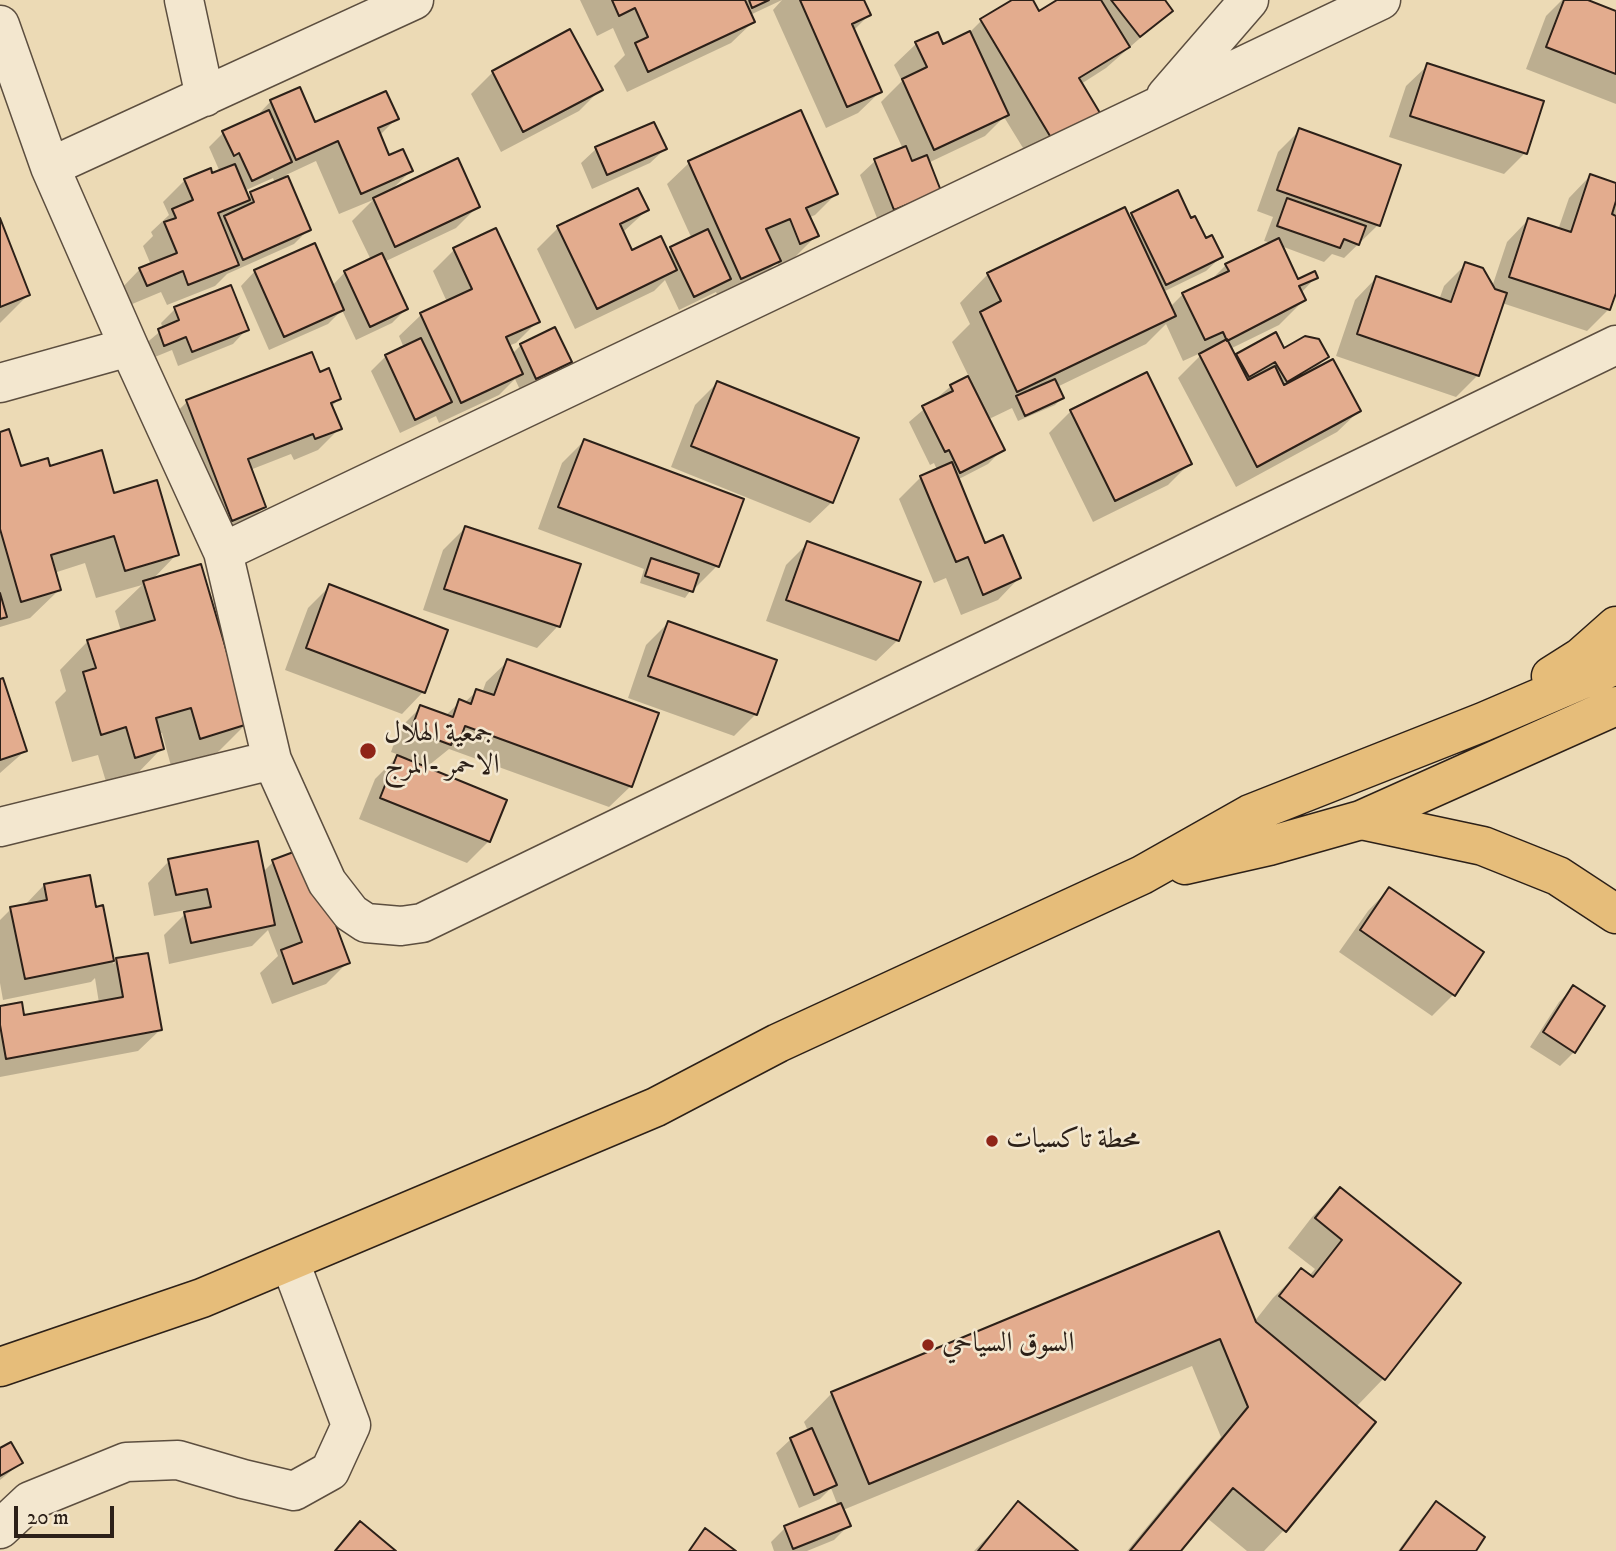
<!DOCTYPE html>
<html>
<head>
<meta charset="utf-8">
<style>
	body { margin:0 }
	#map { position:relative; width:1616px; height:1551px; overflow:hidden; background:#ecdab5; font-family:"IM FELL DW Pica",serif }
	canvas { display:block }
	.scale { position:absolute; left:14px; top:1506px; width:100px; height:32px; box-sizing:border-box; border:4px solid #2c2018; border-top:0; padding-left:9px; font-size:21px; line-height:24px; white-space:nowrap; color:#2c2018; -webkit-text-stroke:5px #f3e7cf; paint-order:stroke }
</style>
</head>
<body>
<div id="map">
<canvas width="1616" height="1551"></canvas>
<div class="scale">20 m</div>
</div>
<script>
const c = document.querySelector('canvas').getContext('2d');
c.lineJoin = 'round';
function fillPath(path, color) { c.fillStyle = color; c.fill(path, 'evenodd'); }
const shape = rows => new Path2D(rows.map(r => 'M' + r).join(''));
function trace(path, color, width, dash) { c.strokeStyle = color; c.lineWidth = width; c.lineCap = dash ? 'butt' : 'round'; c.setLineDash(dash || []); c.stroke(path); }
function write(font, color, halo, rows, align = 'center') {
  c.font = font + ' "IM FELL DW Pica",Amiri,serif'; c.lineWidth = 5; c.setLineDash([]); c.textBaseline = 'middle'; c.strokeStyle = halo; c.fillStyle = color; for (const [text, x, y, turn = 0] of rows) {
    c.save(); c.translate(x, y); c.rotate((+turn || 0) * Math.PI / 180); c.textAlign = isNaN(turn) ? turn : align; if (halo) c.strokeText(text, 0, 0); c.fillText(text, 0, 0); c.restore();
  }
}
const shadow = shape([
	[580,0,862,0,869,15,853,31,880,92,858,113,826,128,773,10,782,0,750,15,753,22,731,43,627,92,614,66,625,55,613,28,597,36],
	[1015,0,1031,0,1039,13,1061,0,1163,0,1171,11,1106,68,1081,84,1098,112,1031,161,1004,117,985,136,928,163,939,190,879,223,860,175,875,161,903,149,881,102,902,81,894,65,916,44,942,46,969,33,981,21],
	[1562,0,1583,0,1616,13,1616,104,1526,69,1546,16],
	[1428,65,1525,153,1504,174,1389,137,1406,86],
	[493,72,600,90,579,111,501,152,471,94],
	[271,101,314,124,397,118,379,136,388,157,411,171,390,191,478,206,456,228,384,262,406,309,392,323,356,340,342,310,328,324,269,350,241,286,255,271,332,286,345,272,371,260,352,221,373,200,339,214,316,161,286,175,309,229,294,244,227,274,215,286,167,305,161,292,125,307,119,291,140,269,151,265,143,246,153,236,151,232,169,215,163,202,185,180,220,172,209,147,223,133,253,120],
	[273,178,275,183,247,198,244,191],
	[800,112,836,194,815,215,808,218,816,236,795,257,778,265,777,262,757,282,719,299,716,292,679,310,665,280,654,291,575,329,537,249,558,228,647,210,622,233,631,253,667,253,692,239,667,184,689,163],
	[653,124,665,149,650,163,592,189,581,163,596,149],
	[1300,130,1378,225,1344,258,1332,254,1324,262,1281,246,1298,281,1316,277,1301,293,1304,300,1279,325,1230,349,1234,358,1238,355,1283,350,1327,357,1314,370,1359,411,1337,432,1236,487,1178,378,1205,351,1183,361,1166,324,1146,344,1057,387,1062,398,1055,405,1018,421,1012,408,987,420,1002,450,988,464,957,480,985,545,1019,578,998,600,961,615,946,578,934,583,899,499,921,477,937,470,934,463,930,465,909,422,951,386,969,377,952,342,970,324,960,303,988,274,1128,218,1177,192,1191,221,1221,257,1206,271,1163,292,1170,307,1183,294,1209,282,1226,265,1272,243,1264,241,1273,217,1257,211,1278,152],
	[1590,176,1616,185,1616,288,1609,309,1587,331,1502,303,1478,375,1456,397,1336,356,1355,300,1376,278,1439,300,1444,286,1466,264,1492,287,1507,242,1528,220,1558,230,1569,198],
	[0,223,28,295,0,323],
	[454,250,538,321,516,343,508,346,512,354,521,345,570,362,556,376,521,392,515,379,499,395,439,423,436,416,400,433,371,371,386,356,404,348,399,336,421,315,447,302,433,271],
	[175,309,247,329,233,344,178,366,172,350,150,359,144,345,163,329,161,323],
	[319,374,339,399,331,407,340,428,318,450,294,460,291,454,250,470,264,507,243,528,210,541,165,423,187,402],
	[717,383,832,502,810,523,671,467,695,405],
	[1071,411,1190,463,1168,485,1093,522,1049,433],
	[0,434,20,468,49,468,113,495,177,554,151,581,246,724,218,752,171,766,162,733,158,734,162,748,134,777,107,785,98,755,72,762,55,702,66,691,60,670,88,641,121,631,115,611,142,585,96,598,85,563,54,573,59,590,30,618,0,627],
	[584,441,742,500,717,566,695,588,693,587,685,598,640,583,644,569,538,529,562,463],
	[465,528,558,626,537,648,423,610,443,550],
	[808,543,898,640,876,661,766,621,786,565],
	[330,586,423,692,402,714,285,670,308,608],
	[668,623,756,714,734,736,628,698,646,645],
	[508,661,631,786,609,807,449,749,428,766,407,758,406,761,489,841,467,863,359,819,375,779,399,755,391,752,399,729,421,707,445,716,460,702,464,703,477,691,482,693,486,682],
	[0,681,25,751,0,773],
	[169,861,263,872,273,862,348,962,326,984,272,1004,260,973,278,956,268,930,252,946,169,964,164,935,186,913,186,910,154,916,148,883],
	[44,885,95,909,102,907,113,964,117,960,160,1030,138,1051,0,1077,0,1008,22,1017,99,1003,95,978,91,982,3,1000,0,983,0,920,11,909,24,906],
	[1389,889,1453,995,1432,1016,1339,952,1368,911],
	[1573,988,1574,1052,1560,1066,1530,1047,1559,1002],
	[1340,1189,1384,1378,1356,1407,1284,1530,1264,1551,1247,1551,1207,1518,1179,1551,1127,1551,1221,1437,1192,1366,843,1510,849,1525,834,1540,807,1551,774,1551,771,1542,785,1528,838,1506,831,1488,820,1499,799,1508,776,1453,791,1439,808,1431,804,1422,832,1393,1254,1322,1273,1298,1301,1270,1309,1276,1315,1269,1288,1248,1312,1217],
	[0,1450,21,1463,0,1480],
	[1436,1503,1473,1551,1398,1551,1422,1518],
	[1019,1504,1075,1551,974,1551]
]);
const building = shape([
	[612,0,745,0,755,22,648,72,635,43,648,37,635,8,619,16,612,0],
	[749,0,769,0,752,8,749,0],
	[800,0,864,0,871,15,852,24,882,92,847,107,800,0],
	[1012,0,1033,0,1039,11,1057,0,1101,0,1130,47,1079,78,1100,113,1053,141,980,19,1012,0],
	[1111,0,1165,0,1173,11,1140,37,1111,0],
	[1564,0,1588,0,1616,11,1616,74,1546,47,1564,0],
	[570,29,603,90,523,132,492,71,570,29],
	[970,31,1009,115,934,150,902,79,927,67,915,42,938,32,943,44,970,31],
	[1427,63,1544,101,1527,154,1410,116,1427,63],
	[300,87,315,122,386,91,399,119,378,128,389,155,403,149,413,171,361,194,338,141,296,160,270,100,300,87],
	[269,110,292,162,252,181,239,153,234,156,222,131,269,110],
	[801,110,838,194,806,208,819,236,800,244,790,219,766,229,781,261,741,279,688,161,801,110],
	[654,122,667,149,607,175,595,147,654,122],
	[1299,128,1401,165,1380,226,1277,190,1299,128],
	[906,146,912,161,927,155,941,191,894,210,874,159,906,146],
	[458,158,480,207,395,247,373,198,458,158],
	[235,164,250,200,218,213,239,265,188,285,183,271,147,286,139,268,177,253,164,222,176,218,172,209,193,200,184,179,211,168,212,173,235,164],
	[1590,174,1616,183,1616,201,1612,214,1616,216,1616,293,1610,310,1509,277,1528,218,1571,232,1590,174],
	[288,176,311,230,243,260,224,216,254,202,250,192,288,176],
	[638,188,649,210,620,224,632,250,661,236,677,270,597,309,557,226,638,188],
	[1178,190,1191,218,1195,216,1206,238,1212,235,1223,257,1166,285,1131,213,1178,190],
	[1287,198,1366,226,1359,245,1344,239,1340,248,1277,226,1287,198],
	[1125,207,1176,316,1017,392,980,312,1001,301,987,273,1125,207],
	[0,218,30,295,0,307,0,218],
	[496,228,540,322,506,337,523,374,461,403,420,313,472,289,453,248,496,228],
	[708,229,731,279,694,297,670,247,708,229],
	[1279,238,1298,279,1315,271,1318,278,1299,286,1306,300,1227,341,1223,332,1205,340,1182,293,1229,271,1225,264,1279,238],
	[315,243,344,310,284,337,254,270,315,243],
	[382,253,408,309,370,327,344,271,382,253],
	[1465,262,1483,268,1495,289,1507,293,1479,376,1357,334,1376,276,1451,302,1465,262],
	[231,285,249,330,192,352,186,337,164,346,158,329,179,320,174,307,231,285],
	[555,327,572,362,536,379,520,344,555,327],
	[1276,332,1284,348,1305,336,1319,339,1329,357,1287,382,1275,362,1249,377,1236,354,1276,332],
	[421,338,452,402,415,420,385,355,421,338],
	[1227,339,1248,380,1275,366,1284,385,1333,359,1361,411,1257,467,1199,354,1227,339],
	[312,352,320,372,329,368,341,399,331,403,342,429,315,439,313,434,248,459,266,507,232,521,186,400,312,352],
	[1147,372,1192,464,1115,501,1070,410,1147,372],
	[968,376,1005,450,960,473,949,450,945,452,922,406,953,391,950,385,968,376],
	[1055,379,1064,398,1025,416,1016,396,1055,379],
	[717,381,859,438,833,503,691,446,717,381],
	[9,429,21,466,48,458,50,466,102,450,114,493,157,480,179,555,125,571,114,536,51,555,61,590,21,602,0,529,0,432,9,429],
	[584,439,744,499,719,567,558,507,584,439],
	[952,462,985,543,1003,535,1021,578,983,595,968,557,956,562,920,476,952,462],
	[465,526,581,564,560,627,444,589,465,526],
	[807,541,921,582,899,641,786,600,807,541],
	[651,558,699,574,693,592,645,576,651,558],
	[201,564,248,724,200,739,191,708,156,718,164,749,135,758,126,727,101,735,83,672,96,668,87,640,155,620,143,581,201,564],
	[329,584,448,630,425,693,306,648,329,584],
	[0,593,7,617,0,619,0,593],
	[668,621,777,660,757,715,648,676,668,621],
	[507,659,659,713,632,787,465,726,460,740,454,738,451,745,411,730,420,705,453,717,459,699,471,704,476,689,494,695,507,659],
	[3,678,27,751,0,760,0,679,3,678],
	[397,755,507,800,490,842,380,798,397,755],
	[258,841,275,925,191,943,184,912,211,907,207,889,176,895,168,859,258,841],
	[307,847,350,963,293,984,281,950,302,942,272,860,307,847],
	[90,875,96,907,103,905,114,961,25,979,10,907,47,900,44,884,90,875],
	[1389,887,1484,952,1455,996,1360,930,1389,887],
	[148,953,162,1030,6,1059,0,1025,0,1006,22,1002,24,1015,123,997,116,958,148,953],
	[1573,985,1605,1006,1575,1053,1543,1032,1573,985],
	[1340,1187,1461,1283,1385,1380,1279,1296,1301,1268,1313,1277,1342,1240,1315,1218,1340,1187],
	[1219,1231,1256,1322,1376,1422,1286,1532,1233,1488,1181,1551,1130,1551,1248,1407,1220,1339,869,1484,831,1392,1219,1231],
	[812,1428,837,1485,814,1495,790,1438,812,1428],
	[11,1442,23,1463,0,1476,0,1448,11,1442],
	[1018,1501,1078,1551,978,1551,1018,1501],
	[1436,1501,1485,1537,1476,1551,1400,1551,1436,1501],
	[841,1503,851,1526,793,1549,784,1526,841,1503],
	[360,1521,396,1551,335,1551,360,1521],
	[705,1528,736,1551,689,1551,705,1528]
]);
const minor = shape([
	[184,0,205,97],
	[0,25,50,167,129,347,223,552,272,760,327,882,351,913,366,923,401,926,422,923,1616,345],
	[1166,96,1249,0],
	[50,167,414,0],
	[0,383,129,347],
	[223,552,1381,0],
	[0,827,272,760],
	[0,1529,30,1501,126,1462,178,1460,243,1479,294,1491,330,1471,351,1425,290,1262]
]);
const major = shape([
	[1551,676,1581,657,1616,626],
	[1361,820,1483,846,1558,876,1616,914],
	[1185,865,1269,846,1361,820,1616,706],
	[0,1367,202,1298,656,1107,778,1043,1142,875,1250,814,1483,722,1616,665]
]);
const markers = [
	[368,751,9,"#8f2418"],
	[992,1141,7,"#8f2418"],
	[928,1345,7,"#8f2418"]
];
const poiNames = [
	["جمعية الهلال",384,735],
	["الاحمر -المرج",384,767],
	["محطة تاكسيات",1006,1141],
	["السوق السياحي",942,1345]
];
fillPath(shadow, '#0003');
fillPath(building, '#e3ac8e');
trace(building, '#2c2018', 2);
trace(minor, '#5c4e3f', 41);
trace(major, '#2c2018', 41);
trace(minor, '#f3e7cf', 38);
trace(major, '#e6bd7a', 38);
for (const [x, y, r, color] of markers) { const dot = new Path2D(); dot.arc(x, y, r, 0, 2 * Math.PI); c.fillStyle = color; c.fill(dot); trace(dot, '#f3e7cf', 2.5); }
write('28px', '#2c2018', '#f3e7cf', poiNames, 'left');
</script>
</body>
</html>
